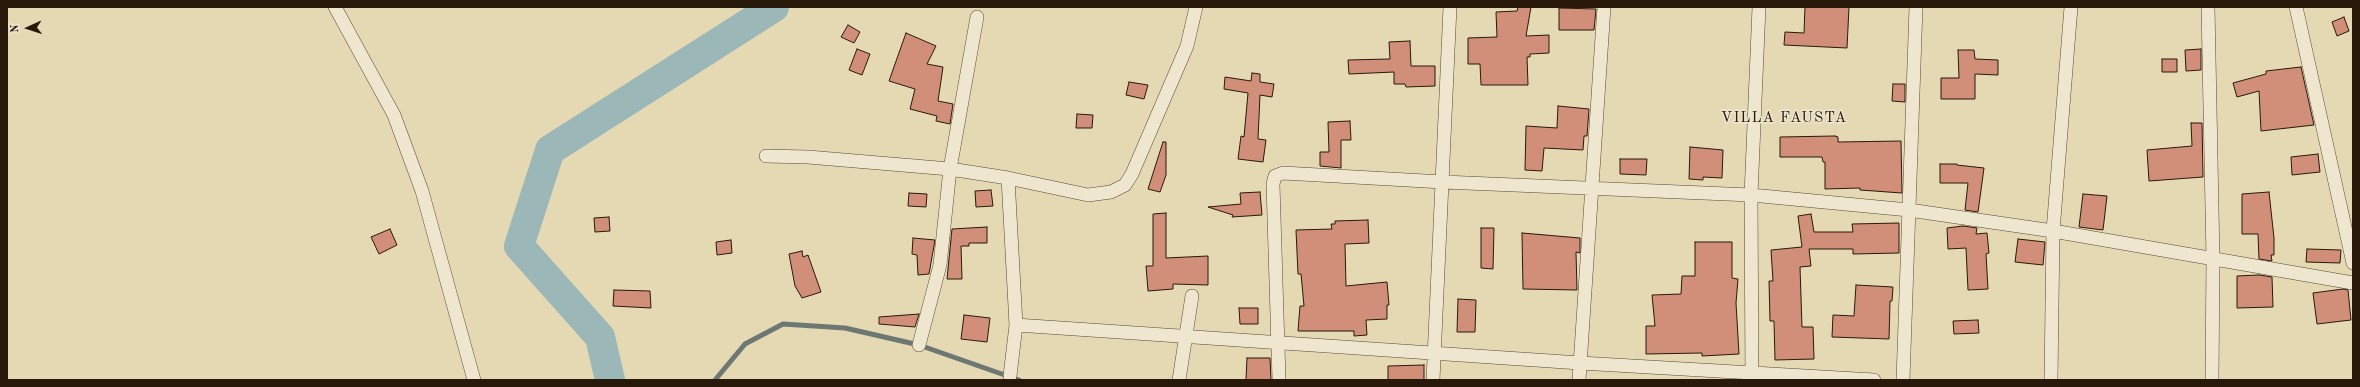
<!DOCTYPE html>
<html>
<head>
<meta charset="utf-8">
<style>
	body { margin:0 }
	#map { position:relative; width:2360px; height:387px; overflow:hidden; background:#e5d9b4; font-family:"Old Standard TT",serif }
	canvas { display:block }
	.frame { position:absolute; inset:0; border:8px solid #28190b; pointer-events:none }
	.north { position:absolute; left:8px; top:8px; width:40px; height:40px; -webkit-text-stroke:3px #eee6ce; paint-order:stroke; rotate:267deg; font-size:11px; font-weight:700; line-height:16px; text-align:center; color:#28190b }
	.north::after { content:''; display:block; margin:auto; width:14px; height:18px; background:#28190b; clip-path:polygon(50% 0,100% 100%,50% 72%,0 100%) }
</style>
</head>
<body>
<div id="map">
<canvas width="2360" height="387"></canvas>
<div class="frame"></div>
<div class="north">N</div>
</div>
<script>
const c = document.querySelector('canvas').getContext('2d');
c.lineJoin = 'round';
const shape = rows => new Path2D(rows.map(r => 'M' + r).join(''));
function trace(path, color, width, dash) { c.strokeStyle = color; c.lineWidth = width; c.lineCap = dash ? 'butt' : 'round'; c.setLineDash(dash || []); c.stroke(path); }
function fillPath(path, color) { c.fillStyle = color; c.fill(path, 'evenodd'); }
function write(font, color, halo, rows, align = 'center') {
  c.font = font + ' "Old Standard TT",serif'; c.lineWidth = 3; c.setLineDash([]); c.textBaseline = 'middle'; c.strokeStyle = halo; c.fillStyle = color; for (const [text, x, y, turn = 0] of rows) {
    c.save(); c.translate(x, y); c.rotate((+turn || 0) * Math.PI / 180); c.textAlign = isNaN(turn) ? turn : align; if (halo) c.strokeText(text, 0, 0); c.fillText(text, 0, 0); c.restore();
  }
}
const stream = shape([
	[715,380,745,344,783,324,845,328,919,345,1019,380]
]);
const river = shape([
	[610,380,600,337,519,246,550,150,774,7]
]);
const building = shape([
	[1518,7,1531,7,1526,36,1549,35,1549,53,1530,54,1530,57,1527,57,1528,85,1481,85,1480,64,1468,64,1468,38,1497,37,1496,12,1517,11,1518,7],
	[1805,7,1849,7,1847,48,1784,45,1785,32,1804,33,1805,7],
	[1559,8,1596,9,1594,30,1559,30,1559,8],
	[2344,17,2349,31,2337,36,2332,22,2344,17],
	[848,25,860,32,854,43,841,37,848,25],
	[906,33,936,46,927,64,943,67,938,101,953,104,950,124,936,121,937,116,910,109,915,89,889,81,906,33],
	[1410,41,1411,66,1435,66,1435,86,1406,87,1405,84,1394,84,1394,72,1349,74,1348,60,1390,59,1389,42,1410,41],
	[857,49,870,54,862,75,849,70,857,49],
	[2201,49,2201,70,2186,71,2185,50,2201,49],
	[1958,50,1974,50,1975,59,1998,60,1998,75,1975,74,1975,99,1941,99,1941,78,1959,78,1958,50],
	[2162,59,2177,59,2177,72,2162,72,2162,59],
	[2301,67,2314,125,2261,131,2259,91,2237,97,2233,83,2266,74,2266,71,2301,67],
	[1252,73,1260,74,1260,82,1274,84,1272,97,1260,95,1258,139,1266,140,1263,162,1238,159,1241,136,1244,137,1248,93,1224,89,1225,77,1251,81,1252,73],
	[1129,82,1148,85,1144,99,1126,95,1129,82],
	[1893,84,1905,84,1905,102,1892,101,1893,84],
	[1558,106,1589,109,1587,136,1584,136,1583,150,1544,148,1542,171,1525,170,1526,126,1557,128,1558,106],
	[1077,114,1093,115,1092,128,1076,128,1077,114],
	[1350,121,1351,140,1341,140,1341,168,1320,166,1320,152,1329,152,1328,122,1350,121],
	[2191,123,2202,123,2203,177,2149,181,2147,150,2192,146,2191,123],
	[1835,136,1838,137,1838,142,1901,141,1902,193,1860,190,1860,188,1825,189,1825,162,1823,162,1822,157,1780,157,1780,137,1835,136],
	[1163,142,1166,142,1166,175,1160,192,1148,189,1163,142],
	[1690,147,1723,150,1722,178,1703,177,1703,180,1689,179,1690,147],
	[2318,154,2320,172,2292,175,2291,157,2318,154],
	[1620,159,1647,159,1646,175,1620,174,1620,159],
	[1940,164,1957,164,1957,165,1984,168,1978,212,1965,210,1968,183,1940,183,1940,164],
	[991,190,993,206,976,207,975,191,991,190],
	[1260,192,1262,215,1232,217,1233,215,1208,207,1241,204,1240,193,1260,192],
	[2269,192,2274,238,2274,255,2271,255,2272,261,2259,259,2258,234,2242,234,2242,194,2269,192],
	[909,193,927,194,926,207,908,206,909,193],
	[2083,194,2107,196,2103,230,2079,227,2083,194],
	[1166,213,1166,258,1208,256,1208,285,1173,284,1173,289,1148,291,1146,266,1153,266,1153,214,1166,213],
	[1811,214,1814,232,1853,232,1852,224,1899,223,1899,253,1853,254,1853,249,1809,249,1811,266,1800,267,1802,327,1813,327,1814,359,1775,360,1774,321,1770,321,1769,281,1773,281,1771,250,1802,247,1798,216,1811,214],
	[609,217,610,231,595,232,594,218,609,217],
	[1368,220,1369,243,1345,244,1346,286,1387,282,1389,305,1387,305,1387,319,1366,320,1367,335,1354,336,1354,331,1298,331,1300,306,1304,306,1301,274,1298,274,1296,230,1332,229,1331,224,1335,224,1335,221,1368,220],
	[1963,226,1977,228,1976,234,1987,233,1989,253,1986,254,1988,289,1968,290,1966,248,1948,249,1947,228,1963,226],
	[987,227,987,243,969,243,969,246,961,246,962,279,947,279,952,229,987,227],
	[1481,228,1494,228,1493,269,1481,268,1481,228],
	[390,229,397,245,379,254,371,237,390,229],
	[1522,233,1580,238,1580,253,1576,252,1577,290,1523,289,1522,233],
	[913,238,935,240,929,274,918,275,917,255,912,254,913,238],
	[2018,239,2045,242,2043,265,2015,262,2018,239],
	[731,240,732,253,717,255,716,242,731,240],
	[1695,242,1732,242,1732,278,1738,279,1736,303,1739,354,1702,356,1702,353,1646,354,1646,326,1655,326,1652,295,1681,294,1682,276,1695,276,1695,242],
	[2307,249,2341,250,2340,263,2306,262,2307,249],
	[802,251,803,257,808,255,821,292,802,298,795,286,789,254,802,251],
	[2259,275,2272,277,2273,307,2237,308,2237,276,2259,275],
	[1856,285,1893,287,1892,301,1890,301,1889,339,1832,337,1833,315,1854,316,1856,285],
	[2343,289,2348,290,2351,320,2317,324,2313,293,2343,289],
	[614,290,650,291,651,308,613,306,614,290],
	[1458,299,1476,300,1475,332,1457,332,1458,299],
	[1239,308,1258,308,1258,324,1240,324,1239,308],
	[919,314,915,327,879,324,879,317,919,314],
	[964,315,990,318,987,342,961,339,964,315],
	[1978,320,1979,333,1954,334,1953,321,1978,320],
	[1247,358,1270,358,1271,380,1246,380,1247,358],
	[1424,365,1424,380,1388,380,1388,366,1424,365]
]);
const street = shape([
	[335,7,394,115,422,191,474,380],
	[2208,7,2213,259,2212,380],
	[2296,7,2353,263],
	[766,156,808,157,950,169,1008,178,1088,195,1111,192,1125,185,1132,174,1187,46,1196,7],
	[1008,178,1016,325],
	[919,345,940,265,950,169,977,17],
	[1010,376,1016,325,1580,363,1874,380],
	[1179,380,1192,296],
	[1279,380,1273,184,1275,176,1283,173,1443,182,1751,195,1909,210,2053,231,2353,283],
	[1433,380,1450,7],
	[1579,380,1604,7],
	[1752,380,1751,195,1759,7],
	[1903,380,1916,7],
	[2051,380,2053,231,2071,7]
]);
const neighbourhoodNames = [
	["VILLA FAUSTA",1784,118]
];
trace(stream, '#6d7873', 5);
trace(river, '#9bb7b8', 30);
fillPath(building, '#d18f79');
trace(building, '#28190b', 1);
trace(street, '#574935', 14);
trace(street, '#eee6ce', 13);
c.letterSpacing = '1px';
write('15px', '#28190b', '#eee6ce', neighbourhoodNames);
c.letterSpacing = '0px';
</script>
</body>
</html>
